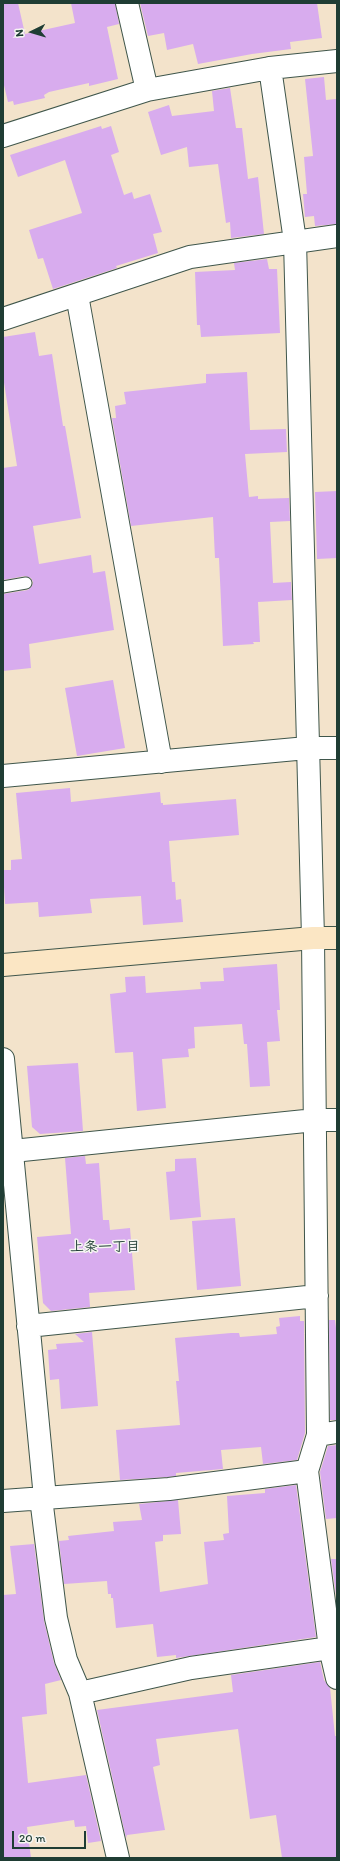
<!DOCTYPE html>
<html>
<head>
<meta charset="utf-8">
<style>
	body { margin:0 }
	#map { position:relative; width:340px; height:1861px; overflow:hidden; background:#f3e3cb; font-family:Itim,sans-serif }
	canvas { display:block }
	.frame { position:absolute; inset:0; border:4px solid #1f3d34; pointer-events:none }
	.north { position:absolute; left:12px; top:12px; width:40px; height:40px; -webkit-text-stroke:3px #f6f6f2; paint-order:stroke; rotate:265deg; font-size:11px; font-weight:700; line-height:16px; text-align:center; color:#1f3d34 }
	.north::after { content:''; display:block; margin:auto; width:14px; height:18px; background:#1f3d34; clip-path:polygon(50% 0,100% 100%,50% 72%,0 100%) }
	.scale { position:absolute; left:12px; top:1831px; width:74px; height:18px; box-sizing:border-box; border:2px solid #1f3d34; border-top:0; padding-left:5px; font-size:12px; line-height:14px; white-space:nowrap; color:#1f3d34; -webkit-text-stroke:3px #f6f6f2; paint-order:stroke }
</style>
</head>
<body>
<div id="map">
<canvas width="340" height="1861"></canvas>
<div class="frame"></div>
<div class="north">N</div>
<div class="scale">20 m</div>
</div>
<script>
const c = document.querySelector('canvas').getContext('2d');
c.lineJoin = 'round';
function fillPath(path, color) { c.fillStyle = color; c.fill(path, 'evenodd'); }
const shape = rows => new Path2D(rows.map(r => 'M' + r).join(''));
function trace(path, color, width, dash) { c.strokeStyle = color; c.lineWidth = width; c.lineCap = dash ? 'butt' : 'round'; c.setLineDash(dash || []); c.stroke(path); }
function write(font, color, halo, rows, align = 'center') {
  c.font = font + ' Itim,"Klee One",sans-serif'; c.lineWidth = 3; c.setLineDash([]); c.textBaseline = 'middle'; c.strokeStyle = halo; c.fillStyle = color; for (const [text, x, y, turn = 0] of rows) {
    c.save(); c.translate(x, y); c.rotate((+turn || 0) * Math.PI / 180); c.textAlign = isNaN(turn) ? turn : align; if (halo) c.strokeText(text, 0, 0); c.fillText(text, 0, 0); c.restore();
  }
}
const building = shape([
	[3,3,18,3,25,34,75,23,71,3,115,3,119,24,107,27,118,79,89,86,89,83,49,92,44,95,45,98,14,105,13,101,8,102,3,81],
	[140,3,317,3,322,38,290,42,291,49,252,54,198,64,193,44,167,50,164,33,148,36],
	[324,77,326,100,336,99,337,110,337,224,315,226,314,216,305,217,303,194,307,194,304,157,313,156,305,79],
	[230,88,236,128,242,128,248,179,258,177,264,234,231,238,230,222,226,223,218,164,189,167,187,147,161,155,148,112,169,105,172,116,214,111,212,91],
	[101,126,102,129,111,126,119,152,111,155,124,195,132,192,134,199,150,194,162,232,153,234,158,253,116,266,117,268,53,289,43,258,38,259,29,230,82,213,65,160,18,177,10,155],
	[267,259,269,269,277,269,280,333,201,337,200,325,197,325,195,272,235,270,234,263],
	[35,332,39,356,52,354,63,426,65,426,81,518,33,526,39,564,91,555,93,573,105,571,114,630,29,644,31,668,3,671,3,594,28,590,32,586,33,582,31,578,25,576,3,580,3,468,17,466,3,376,3,337],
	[247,372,250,430,286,429,287,452,245,454,249,497,258,496,258,499,289,498,290,521,270,522,273,583,291,582,292,600,258,602,260,642,253,642,254,644,223,646,219,558,215,558,213,517,131,526,112,418,116,418,115,406,126,404,124,392,206,383,206,374],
	[337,491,337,558,317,559,315,492],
	[113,680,125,748,77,756,65,688],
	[70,788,71,802,160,792,161,803,163,803,163,805,236,799,239,835,169,841,172,882,175,882,176,900,181,899,183,922,143,925,141,896,90,899,92,913,39,917,38,902,5,904,3,870,11,870,11,860,22,859,16,793],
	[277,964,280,1010,277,1010,280,1041,267,1042,270,1086,250,1087,247,1044,244,1044,242,1024,194,1027,195,1048,188,1049,189,1057,162,1059,166,1108,137,1111,133,1052,115,1053,110,994,126,992,125,977,145,976,146,993,201,989,200,982,224,981,223,968],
	[78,1063,83,1131,40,1134,32,1127,27,1066],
	[85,1156,86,1164,99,1163,103,1220,109,1220,110,1230,130,1228,135,1290,89,1293,90,1307,51,1311,43,1303,37,1237,71,1234,65,1158],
	[196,1158,201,1217,170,1220,166,1172,175,1171,175,1159],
	[235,1218,241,1286,197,1290,192,1221],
	[300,1316,300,1321,304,1321,305,1433,297,1460,263,1464,261,1447,221,1450,223,1469,176,1473,176,1476,168,1477,120,1480,116,1430,180,1425,176,1381,179,1381,175,1338,231,1333,239,1333,240,1337,277,1334,276,1327,280,1326,279,1318],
	[329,1320,335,1320,337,1336,337,1420,330,1420],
	[92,1332,98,1406,61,1409,59,1379,50,1380,48,1350,57,1349,56,1344,84,1342,75,1334],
	[337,1445,337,1518,326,1519,320,1472,328,1446],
	[296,1485,316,1637,176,1658,176,1655,157,1657,153,1624,116,1628,113,1598,111,1598,111,1594,108,1594,107,1581,64,1584,59,1541,69,1540,68,1536,114,1531,113,1522,142,1520,139,1504,178,1500,181,1534,163,1535,163,1541,155,1542,160,1592,208,1584,204,1542,224,1540,223,1534,229,1533,227,1496,265,1493,265,1489],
	[34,1544,44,1621,54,1663,61,1680,45,1684,47,1714,22,1717,28,1783,86,1775,101,1841,88,1843,86,1826,75,1827,74,1820,27,1827,31,1858,3,1858,3,1595,16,1594,10,1546],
	[331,1559,337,1559,337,1602],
	[320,1662,324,1680,330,1688,335,1736,337,1736,337,1858,282,1858,276,1815,250,1819,238,1729,156,1739,160,1765,153,1767,165,1830,127,1835,126,1838,97,1710,233,1692,231,1675]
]);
const lane = shape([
	[3,587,26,583]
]);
const street = shape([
	[127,3,147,90],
	[270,68,295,241,313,938,318,1435,307,1471,330,1648,337,1678],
	[3,136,147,90,270,68,337,61],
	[77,295,161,762],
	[3,319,190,257,337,236],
	[3,776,307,748,337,748],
	[3,1059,45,1498],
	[3,1152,315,1120,337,1120],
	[28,1326,317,1296],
	[318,1435,337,1432],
	[41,1498,56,1618,66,1660,80,1693,118,1858],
	[3,1501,169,1489,307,1471],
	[80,1693,191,1668,330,1648]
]);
const secondary = shape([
	[3,965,313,938,337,938]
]);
const neighbourhoodNames = [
	["上条一丁目",105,1247]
];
fillPath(building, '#d8acee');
trace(lane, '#3f564b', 13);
trace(street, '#3f564b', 24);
trace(secondary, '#3f564b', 24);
trace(lane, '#fff', 11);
trace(street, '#fff', 22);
trace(secondary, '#fbe6c4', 22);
write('bold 14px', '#1f3d34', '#f6f6f2', neighbourhoodNames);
</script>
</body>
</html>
